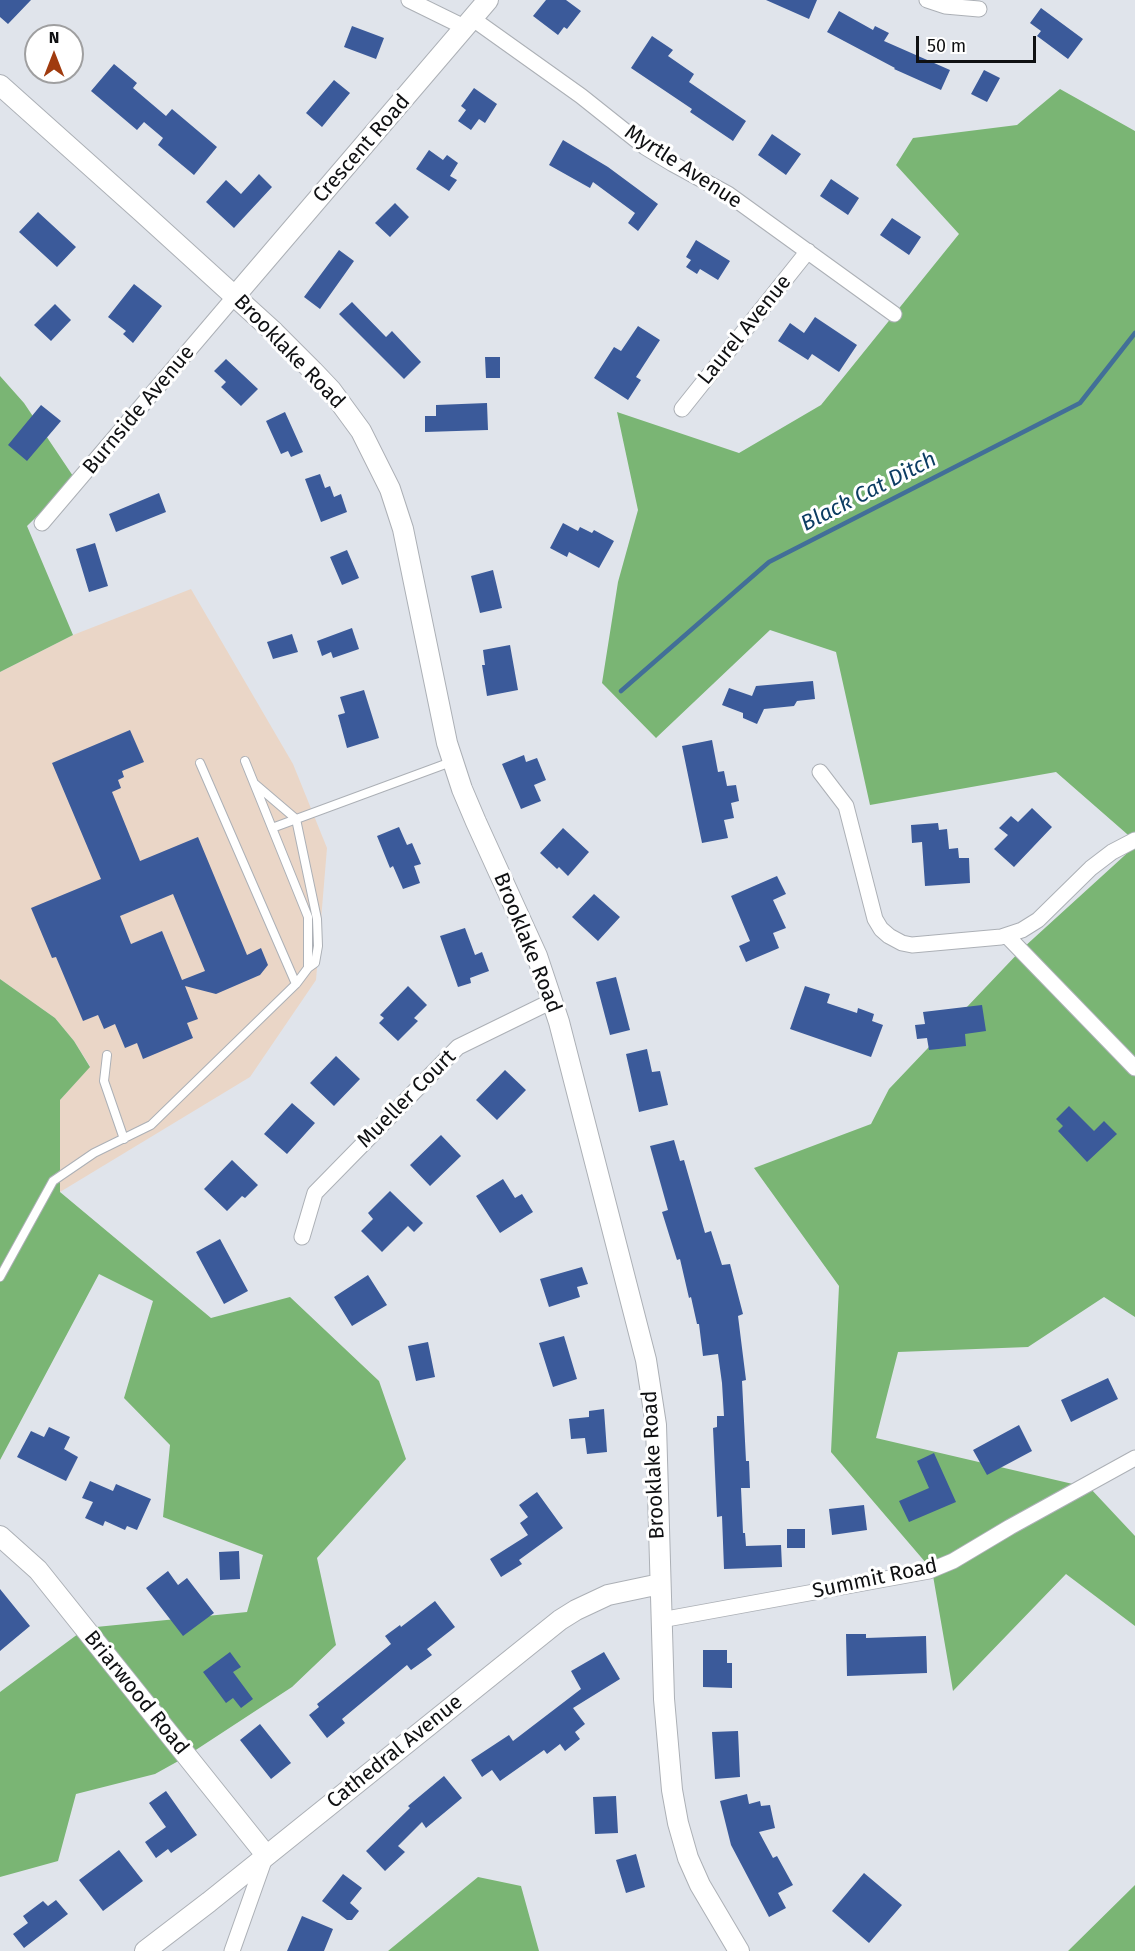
<!DOCTYPE html>
<html>
<head>
<meta charset="utf-8">
<style>
	body { margin:0 }
	#map { position:relative; width:1135px; height:1951px; overflow:hidden; background:#e0e4eb; font-family:"Fira Sans",sans-serif }
	canvas { display:block }
	.north { position:absolute; left:24px; top:24px; width:60px; height:60px; box-sizing:border-box; background:#fff; border:2px solid #9f9fa0; border-radius:50%; rotate:0deg; font-size:16px; font-weight:700; line-height:24px; text-align:center; color:#0f1012 }
	.north::after { content:''; display:block; margin:auto; width:21px; height:27px; background:#a03b0f; clip-path:polygon(50% 0,100% 100%,50% 72%,0 100%) }
	.scale { position:absolute; left:916px; top:36px; width:120px; height:27px; box-sizing:border-box; border:3px solid #0f1012; border-top:0; padding-left:8px; font-size:18px; line-height:21px; white-space:nowrap; color:#0f1012; -webkit-text-stroke:4px #fff; paint-order:stroke }
</style>
</head>
<body>
<div id="map">
<canvas width="1135" height="1951"></canvas>
<div class="north">N</div>
<div class="scale">50 m</div>
</div>
<script>
const c = document.querySelector('canvas').getContext('2d');
c.lineJoin = 'round';
function fillPath(path, color) { c.fillStyle = color; c.fill(path, 'evenodd'); }
const shape = rows => new Path2D(rows.map(r => 'M' + r).join(''));
function trace(path, color, width, dash) { c.strokeStyle = color; c.lineWidth = width; c.lineCap = dash ? 'butt' : 'round'; c.setLineDash(dash || []); c.stroke(path); }
function write(font, color, halo, rows, align = 'center') {
  c.font = font + ' "Fira Sans",sans-serif'; c.lineWidth = 6; c.setLineDash([]); c.textBaseline = 'middle'; c.strokeStyle = halo; c.fillStyle = color; for (const [text, x, y, turn = 0] of rows) {
    c.save(); c.translate(x, y); c.rotate((+turn || 0) * Math.PI / 180); c.textAlign = isNaN(turn) ? turn : align; if (halo) c.strokeText(text, 0, 0); c.fillText(text, 0, 0); c.restore();
  }
}
const education = shape([
	[191,589,293,764,327,848,316,980,250,1077,60,1192,60,1100,90,1066,74,1041,55,1018,0,979,0,672,73,635]
]);
const forest = shape([
	[1060,89,1135,131,1135,841,1056,772,870,805,836,652,770,630,656,738,602,683,618,582,638,510,617,412,739,453,821,405,959,234,896,165,913,138,1017,125],
	[0,376,24,403,75,479,27,526,73,635,0,672],
	[1135,846,1135,1317,1104,1297,1028,1347,898,1352,876,1438,1090,1488,1135,1536,1135,1626,1066,1574,953,1691,932,1570,831,1452,839,1286,754,1168,871,1124,889,1089,1023,948],
	[0,979,55,1018,74,1041,90,1067,60,1100,60,1192,211,1318,290,1297,379,1381,406,1459,317,1558,336,1645,292,1687,182,1759,155,1774,76,1794,58,1861,0,1877,0,1692,86,1628,247,1612,263,1555,163,1517,170,1445,124,1398,153,1301,99,1274,0,1460],
	[478,1877,521,1886,539,1951,388,1951],
	[1135,1885,1135,1951,1068,1951]
]);
const stream = shape([
	[621,691,769,562,1080,403,1135,333]
]);
const building = shape([
	[0,0,31,0,8,24,0,17],
	[546,0,566,0,581,11,567,29,564,27,558,35,533,16],
	[766,0,817,0,809,19],
	[1041,8,1083,39,1068,59,1037,36,1041,31,1030,23],
	[839,11,873,30,875,26,889,33,884,41,950,70,941,90,894,69,895,68,827,32],
	[352,26,384,38,376,59,344,47],
	[652,36,673,50,668,56,694,74,689,82,746,121,733,141,690,112,692,109,631,68],
	[114,64,137,83,133,88,166,116,172,109,217,147,194,175,158,145,163,138,144,122,137,130,91,91],
	[984,70,1000,78,987,102,971,94],
	[334,80,350,93,322,127,306,113],
	[474,88,497,104,485,123,479,119,471,130,458,121,466,110,461,106],
	[772,134,801,154,786,175,758,155],
	[563,140,608,167,658,204,638,231,628,223,635,213,593,182,590,188,549,165],
	[429,150,443,160,447,155,458,163,450,176,457,180,449,191,416,169],
	[259,174,272,187,234,228,206,202,226,180,241,194],
	[831,179,859,198,848,215,820,196],
	[395,203,409,217,390,237,375,223],
	[38,212,76,247,57,267,19,232],
	[892,218,921,237,909,255,880,235],
	[696,240,730,261,718,280,700,269,697,274,686,267,691,260,686,257],
	[339,250,354,261,320,309,304,297],
	[134,284,162,306,133,343,123,334,126,331,108,317],
	[352,302,386,337,392,331,421,362,404,379,339,314],
	[55,304,71,320,51,341,34,325],
	[815,317,857,345,839,372,812,354,808,360,778,341,790,323,804,333],
	[638,326,660,340,636,377,641,380,628,400,594,378,614,347,621,351],
	[485,357,500,357,500,378,486,378],
	[226,359,258,389,241,406,221,387,226,382,214,371],
	[487,403,488,430,425,432,425,416,436,416,436,405],
	[41,405,61,421,27,461,8,445],
	[285,412,303,452,291,457,288,451,281,454,266,421],
	[320,474,325,488,330,486,334,497,341,494,347,512,321,522,305,479],
	[159,493,166,512,116,532,109,514],
	[563,523,578,531,580,527,592,533,594,530,614,541,599,568,569,552,567,557,550,548],
	[95,543,108,586,89,592,76,549],
	[347,550,359,578,342,585,330,557],
	[493,570,502,608,480,613,471,576],
	[352,628,359,649,333,658,331,652,322,656,317,641],
	[292,634,298,652,273,659,267,642],
	[510,645,518,690,487,696,482,665,485,665,483,650],
	[813,681,815,699,797,701,794,706,764,709,757,724,743,718,743,713,722,705,729,688,752,696,756,686],
	[364,690,379,738,347,748,338,715,345,713,340,697],
	[130,730,144,762,122,771,124,777,118,780,121,788,112,792,140,861,198,837,247,955,261,948,268,965,260,975,216,994,185,986,198,1019,187,1023,193,1038,143,1059,137,1043,125,1048,115,1024,104,1029,98,1015,83,1021,56,957,52,958,31,908,101,879,52,763],
	[173,894,205,971,182,980,162,931,131,944,120,916],
	[712,740,718,772,724,771,727,786,736,785,739,801,731,803,734,818,724,820,728,838,702,843,682,746],
	[524,755,526,762,537,758,546,780,534,785,541,801,521,809,502,764],
	[1032,808,1052,827,1014,867,994,849,1008,835,999,828,1011,816,1018,822],
	[938,823,939,830,947,829,949,849,958,848,959,858,969,858,970,883,925,886,922,842,912,843,911,825],
	[399,827,407,845,412,843,421,864,414,866,420,883,403,889,393,866,390,868,377,836],
	[563,828,589,852,568,876,559,867,557,869,540,853],
	[777,876,786,894,773,900,786,928,773,933,779,948,746,962,739,946,750,941,731,896],
	[594,894,620,917,598,941,572,917],
	[465,928,475,955,482,952,489,971,470,978,471,983,458,987,440,936],
	[616,977,630,1030,610,1035,596,982],
	[408,986,427,1005,414,1018,418,1021,398,1041,379,1023,384,1018,380,1015],
	[805,986,830,994,827,1003,857,1013,858,1008,874,1014,872,1021,883,1025,871,1057,790,1029],
	[982,1005,986,1031,965,1034,966,1046,929,1050,927,1038,917,1039,915,1025,925,1024,923,1012],
	[647,1049,652,1072,660,1071,668,1105,639,1112,626,1054],
	[336,1056,360,1079,334,1106,310,1083],
	[505,1070,526,1090,497,1120,476,1100],
	[292,1103,315,1123,287,1154,264,1134],
	[1069,1106,1094,1131,1104,1121,1117,1134,1087,1162,1058,1131,1063,1126,1056,1119],
	[441,1135,461,1156,430,1186,410,1165],
	[674,1140,680,1161,684,1160,705,1233,711,1231,722,1265,730,1264,743,1314,738,1316,746,1380,742,1381,746,1461,749,1461,750,1488,741,1488,743,1533,745,1533,746,1546,781,1545,782,1567,724,1569,722,1516,717,1517,713,1428,717,1427,717,1416,724,1416,722,1383,718,1354,703,1356,699,1324,697,1324,691,1297,689,1298,680,1259,677,1260,662,1212,668,1210,650,1146],
	[232,1160,258,1185,245,1198,242,1196,227,1211,204,1189],
	[503,1179,515,1198,522,1194,533,1212,500,1233,476,1196],
	[390,1191,423,1223,414,1232,408,1226,382,1252,361,1231,373,1219,368,1213],
	[220,1239,248,1291,224,1304,196,1252],
	[582,1267,588,1284,577,1287,580,1297,549,1307,540,1279],
	[368,1275,387,1305,352,1326,334,1297],
	[564,1336,577,1379,553,1387,539,1343],
	[428,1342,435,1377,416,1381,408,1346],
	[1108,1378,1118,1399,1071,1422,1061,1400],
	[604,1409,607,1452,587,1454,585,1438,571,1439,569,1419,589,1417,589,1411],
	[1019,1425,1032,1451,987,1475,973,1450],
	[49,1427,70,1437,64,1449,78,1457,66,1481,17,1457,31,1431,44,1437],
	[934,1453,956,1502,909,1522,899,1501,929,1488,917,1461],
	[90,1481,113,1491,116,1484,151,1499,137,1530,127,1526,125,1530,105,1521,103,1526,85,1518,93,1502,82,1498],
	[537,1492,563,1528,519,1560,522,1564,501,1577,490,1559,528,1535,520,1523,528,1517,519,1505],
	[864,1505,867,1530,832,1535,829,1509],
	[787,1529,805,1529,805,1548,787,1548],
	[239,1551,240,1579,220,1580,219,1552],
	[168,1571,178,1585,187,1578,214,1613,183,1636,146,1588],
	[0,1589,30,1626,0,1651],
	[435,1601,455,1627,427,1649,432,1655,411,1670,407,1665,342,1719,345,1723,327,1738,309,1715,319,1707,317,1704,391,1644,385,1636,400,1625,401,1627],
	[846,1634,866,1634,866,1638,926,1636,927,1673,847,1676],
	[703,1650,727,1650,727,1663,732,1663,732,1688,703,1687],
	[230,1652,241,1667,233,1672,253,1699,241,1708,233,1698,226,1703,203,1672],
	[604,1652,620,1679,573,1708,585,1724,575,1732,580,1739,565,1751,560,1744,547,1754,544,1750,500,1781,492,1770,482,1777,471,1760,509,1735,513,1741,581,1689,571,1671],
	[260,1724,291,1763,271,1779,240,1740],
	[738,1731,740,1777,715,1779,712,1732],
	[444,1776,462,1798,426,1828,422,1822,398,1846,405,1852,385,1871,366,1851,410,1808,408,1806],
	[166,1791,197,1835,171,1853,168,1849,156,1858,145,1842,166,1827,149,1803],
	[747,1794,749,1804,760,1801,761,1806,770,1805,775,1828,759,1832,773,1858,777,1856,793,1885,778,1893,786,1908,769,1917,731,1845,720,1801],
	[616,1796,618,1833,595,1834,593,1797],
	[119,1850,143,1881,103,1911,79,1880],
	[636,1854,645,1887,626,1893,616,1860],
	[864,1873,902,1905,869,1943,832,1911],
	[343,1874,362,1888,350,1903,359,1911,352,1920,347,1920,322,1901],
	[56,1900,68,1914,24,1948,13,1934,28,1923,23,1916,43,1901,48,1906],
	[302,1916,333,1929,324,1951,287,1951]
]);
const service = shape([
	[245,761,308,917,308,968],
	[200,763,296,984],
	[272,828,451,762],
	[107,1055,104,1081,124,1139],
	[0,1277,53,1181,94,1153,151,1125,296,984,308,968,315,963,318,946,317,919,296,819,255,784]
]);
const minor = shape([
	[409,0,466,28],
	[927,0,945,6,979,9],
	[473,19,581,96,645,147,673,164,728,194,894,314],
	[682,409,808,251],
	[42,523,235,296],
	[820,772,846,806,875,919,881,929,889,936,902,943,912,945,1001,937,1022,930,1038,920,1091,868,1112,852,1135,840],
	[1007,936,1135,1068],
	[302,1237,315,1193,458,1047,552,1001],
	[661,1620,929,1571,953,1561,1010,1527,1135,1458],
	[232,1951,266,1855]
]);
const tertiary = shape([
	[0,85,142,212,274,332,313,371,331,390,361,431,390,489,403,529,447,743,462,789,476,822,537,956,559,1022,646,1360,656,1425,664,1699,672,1790,678,1823,688,1858,700,1885,739,1951],
	[235,296,488,0],
	[0,1536,38,1570,266,1855],
	[145,1951,209,1902,560,1620,576,1610,608,1595,660,1584]
]);
const streetNames = [
	["Crescent Road",362,149,-49],
	["Myrtle Avenue",683,167,33],
	["Laurel Avenue",745,330,-51],
	["Brooklake Road",289,352,46],
	["Burnside Avenue",139,410,-50],
	["Brooklake Road",527,943,68],
	["Mueller Court",407,1099,-45],
	["Brooklake Road",654,1465,-93],
	["Summit Road",875,1579,-12],
	["Briarwood Road",136,1693,51],
	["Cathedral Avenue",395,1752,-39]
];
const waterNames = [
	["Black Cat Ditch",869,492,-27]
];
fillPath(education, '#ead6c7');
fillPath(forest, '#7ab574');
trace(stream, '#426f98', 4.5);
fillPath(building, '#3b5a9a');
trace(service, '#acb0b6', 10);
trace(minor, '#acb0b6', 17);
trace(tertiary, '#acb0b6', 22);
trace(service, '#fff', 8);
trace(minor, '#fff', 15);
trace(tertiary, '#fff', 20);
write('21px', '#0f1012', '#fff', streetNames);
write('italic 22px', '#0c3d63', '#fff', waterNames);
</script>
</body>
</html>
